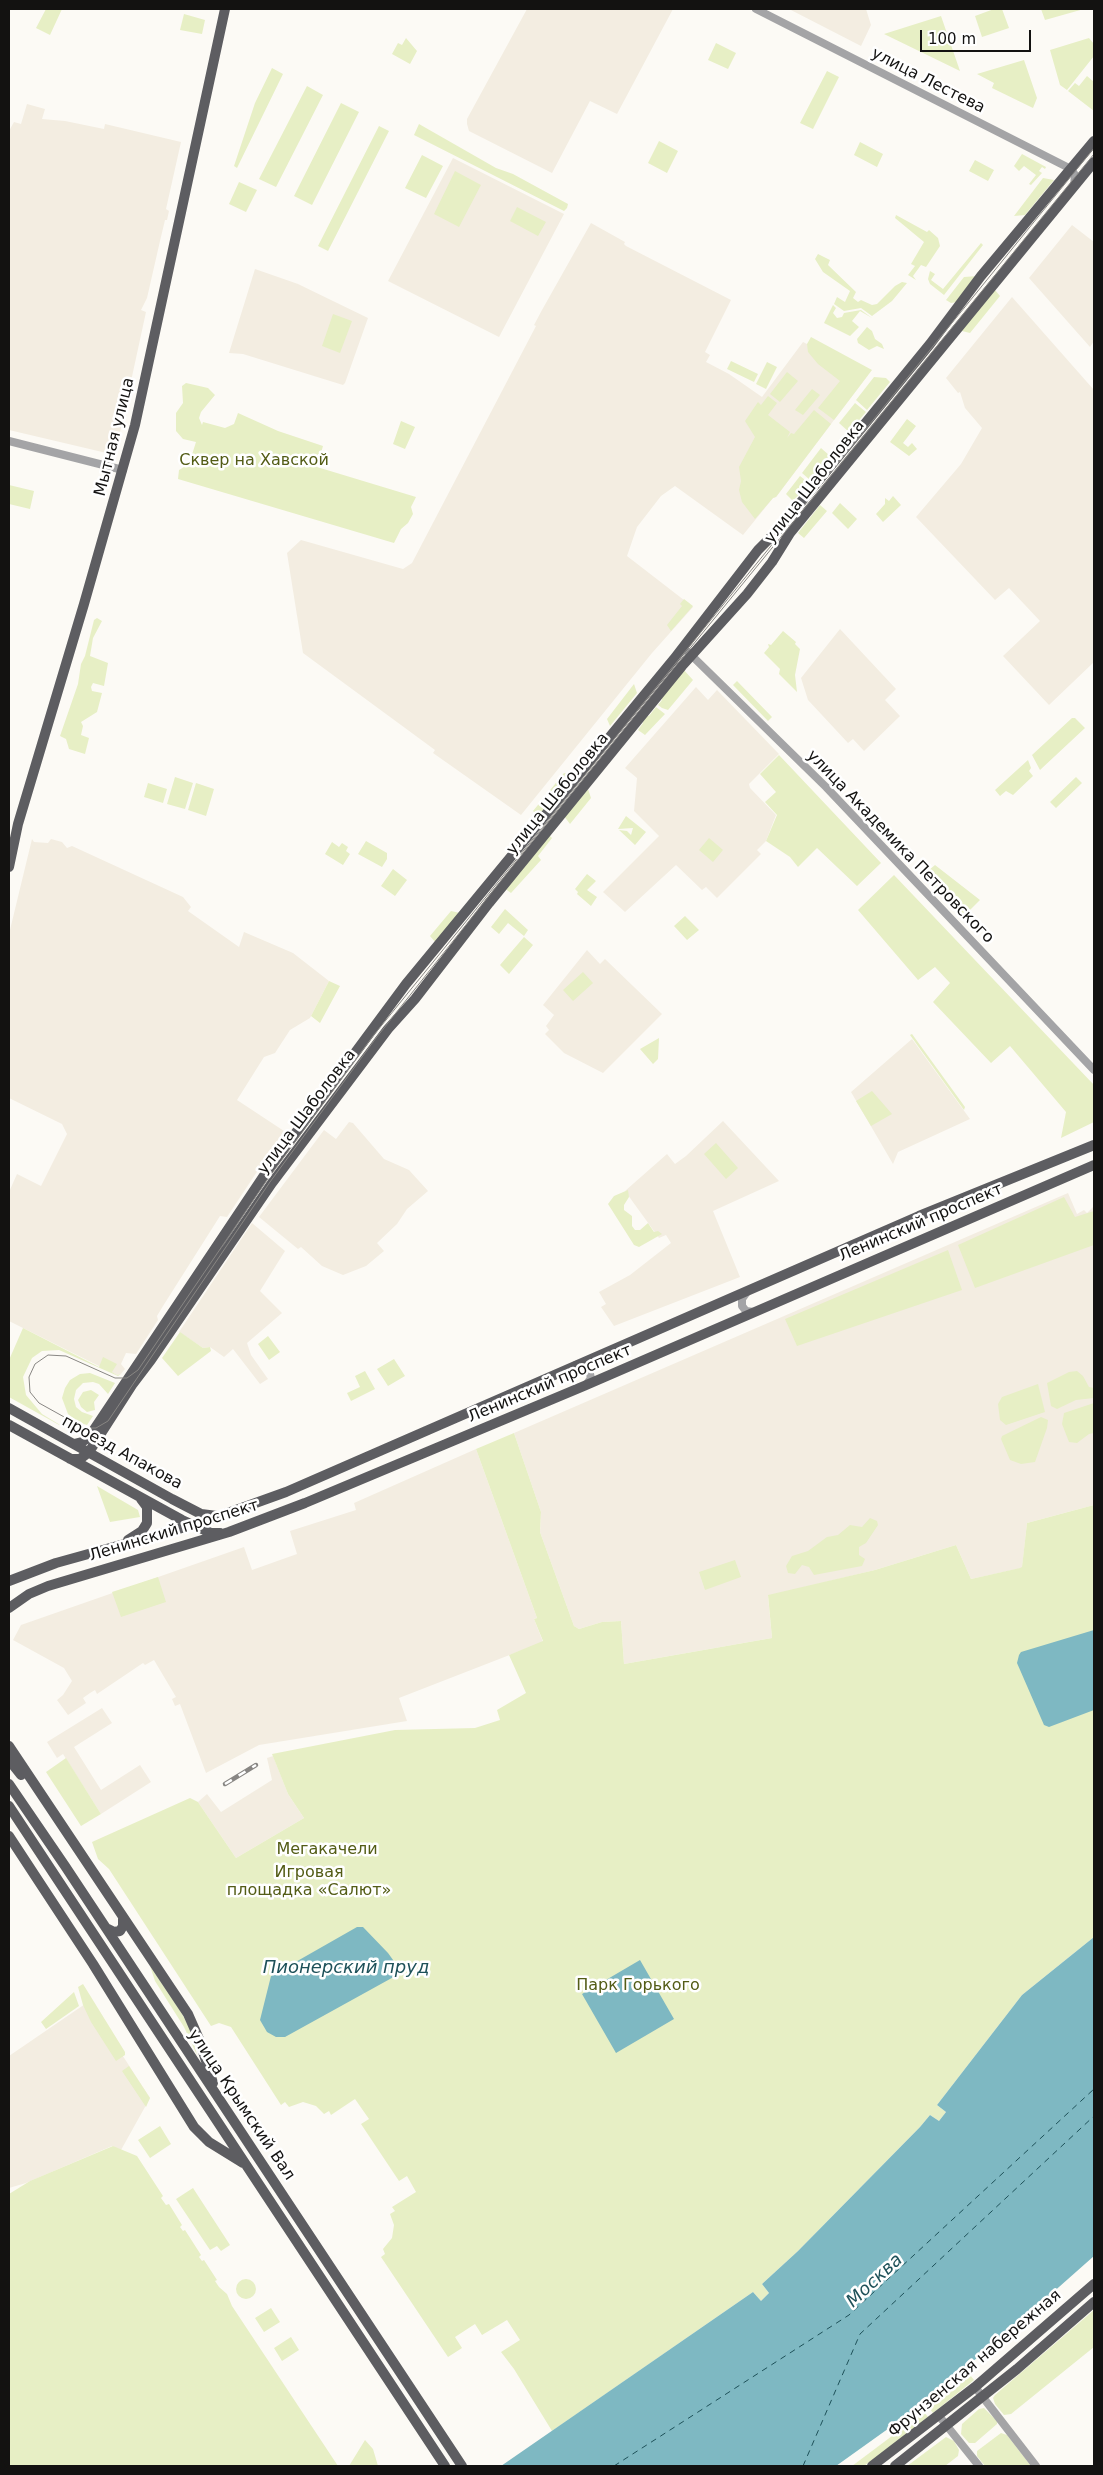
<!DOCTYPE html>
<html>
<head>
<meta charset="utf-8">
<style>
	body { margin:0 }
	#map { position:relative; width:1103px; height:2475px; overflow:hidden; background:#fcfaf5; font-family:"DejaVu Sans",sans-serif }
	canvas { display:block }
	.frame { position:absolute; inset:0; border:10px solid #131211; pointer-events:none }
	.scale { position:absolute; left:920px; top:30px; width:111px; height:22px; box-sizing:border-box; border:2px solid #131211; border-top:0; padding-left:6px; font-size:15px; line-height:18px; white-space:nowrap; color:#131211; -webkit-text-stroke:4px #fff; paint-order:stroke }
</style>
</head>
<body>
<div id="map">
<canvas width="1103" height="2475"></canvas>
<div class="frame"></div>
<div class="scale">100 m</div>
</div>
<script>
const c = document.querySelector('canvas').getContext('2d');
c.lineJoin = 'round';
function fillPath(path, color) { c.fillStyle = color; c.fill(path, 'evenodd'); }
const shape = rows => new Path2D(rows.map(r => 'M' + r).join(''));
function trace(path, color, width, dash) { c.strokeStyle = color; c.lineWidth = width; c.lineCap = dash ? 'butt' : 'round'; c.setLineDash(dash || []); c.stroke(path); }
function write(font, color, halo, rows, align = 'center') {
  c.font = font + ' "DejaVu Sans",sans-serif'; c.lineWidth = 5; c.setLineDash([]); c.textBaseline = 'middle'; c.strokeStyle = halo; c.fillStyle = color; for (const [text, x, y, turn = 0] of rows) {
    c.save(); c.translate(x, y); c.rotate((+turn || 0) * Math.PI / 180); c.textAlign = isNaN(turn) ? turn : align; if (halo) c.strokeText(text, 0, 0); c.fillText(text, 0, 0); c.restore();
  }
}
const built = shape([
	[527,9,673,9,617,114,590,101,552,173,469,131,467,124,467,119],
	[789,9,866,9,871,25,861,46],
	[27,104,45,109,42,119,65,121,104,129,105,124,181,142,166,209,169,211,167,220,165,220,160,241,147,298,141,310,146,312,115,455,9,430,9,131,14,122,21,124],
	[453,158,564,214,499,337,388,281],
	[591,223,625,242,624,244,626,246,731,300,705,352,710,355,706,362,729,374,762,397,803,342,868,375,776,497,773,498,743,535,675,486,661,496,637,527,627,556,693,607,652,653,521,815,433,753,435,750,303,653,287,553,301,540,403,569,412,563,536,326,534,325,542,310],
	[1072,225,1094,242,1094,341,1090,347,1029,278],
	[255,269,298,284,368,318,345,383,343,385,243,354,229,353],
	[1012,297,1094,390,1094,662,1049,705,1003,656,1040,621,1009,588,995,600,916,517,961,464,982,428,965,408,960,392,958,393,946,378],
	[840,629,896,689,885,700,900,716,864,751,853,739,848,743,808,700,801,678],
	[696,687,708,700,717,690,779,754,749,784,750,788,776,815,766,841,757,850,761,854,717,898,706,887,702,890,676,865,625,912,603,892,659,836,634,811,637,778,625,768],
	[32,839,34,842,48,843,51,839,62,842,67,848,72,846,183,897,191,907,188,911,239,947,244,932,293,953,329,981,310,1018,290,1030,275,1053,264,1057,237,1100,284,1131,227,1217,220,1216,163,1306,157,1316,158,1320,136,1354,126,1353,121,1364,125,1369,121,1374,117,1375,9,1321,9,1192,17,1174,41,1186,67,1134,62,1124,9,1098,9,934],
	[587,950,600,964,605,959,662,1014,603,1073,564,1053,545,1034,549,1030,546,1026,554,1015,543,1005],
	[912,1039,970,1119,898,1152,893,1164,851,1092],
	[723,1121,779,1181,713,1211,740,1277,614,1326,601,1307,606,1304,599,1292,630,1275,671,1243,666,1235,659,1238,625,1191,667,1154,675,1164,686,1156],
	[349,1122,353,1123,384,1159,409,1170,428,1191,407,1209,397,1224,377,1243,384,1251,366,1266,343,1275,322,1266,301,1247,298,1249,259,1217,324,1130,336,1139],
	[1068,1193,1077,1214,1084,1210,1087,1213,1094,1206,1094,1505,1027,1523,1022,1568,971,1579,956,1545,875,1570,768,1596,772,1638,624,1664,621,1621,602,1622,579,1629,574,1626,540,1532,541,1512,514,1433],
	[252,1223,285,1251,260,1291,282,1313,247,1343,251,1355,268,1379,260,1384,233,1349,224,1357,210,1347,203,1348,179,1332],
	[476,1449,537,1618,534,1619,543,1642,399,1698,407,1721,259,1745,206,1773,180,1704,175,1706,172,1699,176,1697,154,1660,145,1665,143,1663,97,1694,95,1690,90,1693,83,1698,86,1703,68,1715,57,1700,63,1695,72,1681,64,1668,13,1640,21,1625,244,1547,252,1570,297,1554,290,1531,356,1510,354,1503],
	[102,1708,112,1723,74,1747,101,1790,140,1765,151,1782,101,1814,63,1754,57,1758,47,1742],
	[273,1756,288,1794,304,1818,236,1858,198,1802,207,1794,221,1812,272,1780,267,1758],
	[88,2002,150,2098,121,2150,112,2146,26,2183,9,2188,9,2056]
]);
const green = shape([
	[46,9,62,9,50,35,36,28],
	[994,9,1002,9,1009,28,982,37,975,16],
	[1041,9,1084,9,1045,20],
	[184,14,205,20,202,34,180,30],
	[941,16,960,71,884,34],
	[406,38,417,51,410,64,392,54,398,43,402,45],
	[1089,38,1094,44,1094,56,1067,90,1060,85,1050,50],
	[716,43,736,53,728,69,708,60],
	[1024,60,1037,98,1033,108,992,88,994,83,977,74],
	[272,68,283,74,237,168,234,166,255,103],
	[827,71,839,77,813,129,800,123],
	[1087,76,1094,82,1094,111,1068,91,1075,83,1079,86],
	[307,86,323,95,276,187,259,179],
	[341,103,359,112,312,205,294,196],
	[419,124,496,168,513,174,568,204,567,208,564,211,414,135],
	[379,126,389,131,328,251,318,246],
	[659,141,678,151,667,173,648,163],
	[860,142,883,154,877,167,854,155],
	[1022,154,1046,167,1045,169,1042,167,1039,171,1042,173,1031,185,1029,184,1036,175,1024,166,1019,171,1014,166],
	[422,155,443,166,426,198,405,188],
	[975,160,994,170,988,181,969,171],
	[455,171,481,185,459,227,434,214],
	[1043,178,1054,180,1025,215,1014,216],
	[239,182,257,190,246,212,229,204],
	[517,207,546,222,538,236,510,221],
	[896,215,927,232,929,230,938,238,940,246,926,267,921,265,913,276,916,280,908,275,915,266,911,264,924,242,895,218],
	[981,243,983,245,944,295,930,284,928,279,930,271,935,274,931,280,943,289],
	[818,254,830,260,828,265,856,292,853,298,858,302,861,300,872,305,877,304,895,286,902,282,907,283,892,301,872,316,861,308,844,311,834,304,837,297,845,302,850,291,823,272,815,259],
	[978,276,957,302,951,303,946,300,964,277],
	[995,290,1000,296,970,333,958,330],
	[833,305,836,308,833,313,837,318,842,317,844,313,861,310,872,318,860,311,852,321,859,327,850,336,824,323],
	[333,314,352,321,340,353,322,346],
	[867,327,872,331,875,339,882,344,884,349,877,346,869,350,858,343,857,339],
	[811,337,872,370,834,420,818,408,840,381,818,364,808,352,807,344],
	[731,361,758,374,754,382,727,369],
	[767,362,777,367,766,389,756,384],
	[787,372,798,381,780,402,770,394],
	[874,377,886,378,890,382,867,410,856,400],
	[186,383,208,388,215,395,201,412,199,418,202,425,203,422,225,428,234,424,238,413,278,431,323,446,317,467,416,497,411,507,413,514,408,523,401,529,394,543,178,479,179,470,189,464,196,442,183,439,176,431,176,413,183,403,182,386],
	[812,389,820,395,803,415,795,410],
	[768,396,777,403,768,415,790,432,787,438,791,433,794,434,814,410,831,424,776,497,773,498,755,519,742,502,739,490,741,481,739,467,755,437,745,421,758,402,761,405],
	[855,403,866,412,849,432,839,423],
	[907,419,916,426,903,443,908,447,912,443,917,449,909,456,890,442],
	[401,421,415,427,405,449,393,444],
	[821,448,830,456,810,480,802,473],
	[800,476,809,483,793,501,786,494],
	[9,485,34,491,30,509,9,504],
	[893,496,901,505,883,522,876,514,885,504,885,498,889,501],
	[840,503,857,519,848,529,832,513],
	[820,505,827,511,804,538,798,533],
	[684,599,693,606,671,631,667,625,682,606,680,604],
	[97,618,102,621,93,638,90,656,108,663,104,686,93,683,91,687,92,691,102,693,97,712,81,722,83,726,81,735,89,738,85,754,69,749,66,739,60,736,78,684,81,664,85,656,94,620],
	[783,631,796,642,795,644,800,649,795,675,797,692,779,674,780,669,764,653,769,647,768,644,771,645],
	[683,669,693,680,668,710,662,708,658,705,662,700,661,696],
	[737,681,772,717,768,721,733,685],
	[634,684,637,693,610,726,607,719],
	[656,707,665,714,645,735,638,730,643,723,641,720,644,715,649,716],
	[1072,718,1075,718,1085,728,1040,770,1032,755],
	[779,755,881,863,857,886,817,848,798,867,790,857,766,841,777,815,765,802,776,792,760,774],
	[1028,760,1031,768,1029,771,1033,776,1013,795,1006,791,1000,796,995,790],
	[564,773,572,774,573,777,538,816,533,811],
	[175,777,193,783,185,809,167,804],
	[1076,777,1082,783,1056,808,1050,802],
	[148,783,167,789,163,803,144,797],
	[196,783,214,789,206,816,188,810],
	[588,789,591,798,570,824,564,816],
	[626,816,646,832,635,845,619,830,627,831,631,835,633,828,618,829],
	[549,835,552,838,538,856,541,860,511,893,504,888],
	[709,838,723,850,713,862,699,850],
	[366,841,387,853,387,859,382,867,358,854],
	[332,842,339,847,342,843,348,847,346,851,350,854,343,865,325,854],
	[935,865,980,900,962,918,922,876],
	[393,869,407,880,395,896,381,886],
	[587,874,596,881,587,890,597,897,591,906,577,894,578,892,575,889],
	[894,875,1094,1085,1094,1122,1061,1138,1066,1112,1010,1046,991,1063,933,1002,950,983,935,967,918,980,858,910],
	[505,909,528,930,524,936,508,923,499,934,491,927],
	[451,911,460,913,436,943,430,936],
	[685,916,699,930,687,940,674,926],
	[524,937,533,945,509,974,500,965],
	[583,972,593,983,573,1001,563,990],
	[329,981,340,986,320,1023,311,1016],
	[912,1034,965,1107,964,1110,910,1035],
	[659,1038,658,1059,653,1064,640,1049],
	[872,1091,892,1114,871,1126,856,1101],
	[716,1143,738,1168,726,1179,704,1154],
	[628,1190,629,1197,624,1205,624,1210,632,1216,632,1226,635,1230,640,1230,648,1223,654,1232,658,1231,662,1234,639,1247,634,1245,608,1204,614,1196],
	[1064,1197,1075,1217,1094,1211,1094,1245,975,1288,958,1245],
	[948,1250,962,1290,797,1346,785,1319],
	[23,1328,99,1367,103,1357,117,1364,112,1372,117,1375,121,1374,118,1376,59,1350,42,1351,32,1358,23,1377,26,1395,42,1414,70,1431,9,1397,9,1360],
	[180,1332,203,1348,210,1347,211,1351,178,1376,162,1358],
	[268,1336,280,1352,269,1360,258,1344],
	[394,1359,405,1376,388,1386,377,1369],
	[365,1371,375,1389,351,1401,347,1393,360,1387,355,1376],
	[1077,1371,1083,1376,1089,1387,1094,1388,1094,1398,1076,1400,1057,1409,1051,1406,1047,1383,1069,1372],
	[90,1373,115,1383,108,1394,99,1384,93,1382,83,1383,76,1390,74,1399,76,1407,82,1412,93,1416,87,1425,78,1422,68,1414,62,1398,65,1388,70,1380,80,1374],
	[1038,1384,1045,1412,1006,1425,1000,1420,998,1404,1002,1397],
	[91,1390,99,1395,94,1402,95,1410,87,1412,81,1407,78,1400,83,1392],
	[1094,1403,1094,1433,1089,1434,1077,1443,1069,1442,1062,1424,1064,1413],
	[1041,1417,1048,1420,1047,1428,1035,1462,1021,1464,1010,1460,1001,1439,1002,1436],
	[514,1433,541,1512,540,1532,574,1626,579,1629,602,1622,621,1621,624,1664,772,1638,768,1595,875,1570,956,1545,971,1579,1020,1568,1022,1567,1027,1523,1094,1505,1094,1937,1022,1995,937,2105,946,2112,939,2121,930,2115,920,2127,798,2251,762,2284,769,2293,761,2301,753,2292,552,2431,514,2369,501,2352,520,2340,507,2320,482,2335,475,2324,455,2337,462,2348,448,2357,381,2257,385,2254,383,2249,392,2238,394,2225,390,2214,395,2211,392,2207,416,2192,407,2176,399,2181,361,2124,369,2119,355,2099,331,2115,329,2111,324,2114,316,2106,303,2102,289,2107,285,2102,281,2105,231,2027,219,2023,211,2026,109,1869,98,1859,92,1842,190,1798,198,1802,236,1858,304,1818,288,1794,272,1754,395,1730,475,1728,500,1720,497,1710,526,1693,509,1655,543,1641,534,1619,537,1618,476,1449],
	[97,1486,138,1510,140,1517,110,1522],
	[870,1518,877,1521,878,1525,866,1543,859,1547,859,1555,865,1559,862,1566,814,1575,809,1567,802,1565,795,1574,788,1573,786,1566,792,1556,808,1551,827,1537,838,1535,850,1525,862,1527],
	[735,1560,741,1577,705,1590,699,1572],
	[158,1577,166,1602,121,1617,112,1592],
	[66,1758,101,1814,81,1826,46,1772],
	[150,1966,181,2012,191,2031,197,2055,184,2027,155,1981],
	[83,1984,125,2052,125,2055,116,2061,91,2022,83,2005,78,1987],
	[74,1992,79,2006,46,2029,41,2022],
	[129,2066,150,2098,146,2107,122,2071],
	[160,2126,171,2144,150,2158,138,2140],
	[113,2146,137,2156,163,2196,161,2198,166,2205,169,2204,182,2225,180,2227,183,2231,185,2230,201,2255,199,2257,202,2261,204,2260,217,2280,215,2281,219,2287,227,2294,232,2306,338,2466,9,2466,9,2194,30,2181],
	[193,2188,230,2245,221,2251,217,2246,210,2250,176,2199],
	'236 2289a10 10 0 1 1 20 0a10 10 0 1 1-20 0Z',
	[271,2308,280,2322,264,2332,255,2318],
	[1094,2310,1094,2347,1011,2414,1004,2415,995,2404,993,2398,995,2395],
	[291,2337,299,2350,282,2361,274,2348],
	[970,2375,974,2380,933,2413,929,2408],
	[984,2408,997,2421,997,2424,975,2443,969,2443,961,2434,962,2424,979,2409],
	[924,2412,928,2417,890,2447,864,2466,852,2466],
	[1001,2433,1007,2435,1031,2466,985,2466,977,2456,977,2451],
	[946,2437,954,2441,959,2450,958,2456,945,2466,907,2466],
	[365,2440,373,2449,378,2466,349,2466]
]);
const water = shape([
	[1094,1630,1094,1710,1049,1727,1044,1725,1017,1663,1019,1655,1021,1652],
	[357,1927,363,1927,388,1953,401,1971,399,1974,285,2037,276,2037,267,2032,260,2020,271,1976],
	[1094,1937,1094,2256,1007,2333,913,2411,836,2466,501,2466,753,2292,761,2301,769,2293,762,2284,798,2251,920,2127,930,2115,939,2121,946,2112,937,2105,1022,1995],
	[640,1960,674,2019,616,2053,582,1994]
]);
const ferry = shape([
	[614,2466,849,2315,1094,2089],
	[803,2466,860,2334,1094,2116]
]);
const minor = shape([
	[756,9,1071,169,1075,175,1074,186],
	[9,441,123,470],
	[688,652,826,787,1094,1070],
	[747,1292,742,1299,742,1306,746,1311,754,1312],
	[576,1365,589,1370,591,1378,586,1385],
	[975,2387,1036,2466],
	[939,2416,979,2466]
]);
const major = shape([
	[9,867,18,824,84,604,135,425,225,9],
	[9,1408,172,1499,201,1514,217,1516],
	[9,1425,182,1520,211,1533,220,1533],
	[74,1444,82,1442,89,1437,263,1177,406,984,674,659,758,550,779,529,930,344,981,276,1094,141],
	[70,1459,80,1459,89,1452,132,1385,151,1360,272,1183,388,1029,415,999,489,903,682,666,747,594,772,562,790,533,1094,162],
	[128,1540,142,1531,147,1523,147,1507,141,1499],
	[9,1581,56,1563,200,1523,286,1492,919,1216,1094,1145],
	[9,1608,29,1594,48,1586,229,1532,305,1503,584,1386,1094,1165],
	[9,1746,188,2014,199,2039,213,2083],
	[9,1760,21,1775],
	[9,1784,65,1866,462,2466],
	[9,1806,445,2466],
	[9,1836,93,1964,194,2127,209,2142,243,2163],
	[106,1928,114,1932,120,1931,123,1926,123,1919],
	[872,2466,975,2387,1094,2284],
	[895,2466,1017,2369,1094,2302]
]);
const tram = shape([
	[1094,148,373,1036,267,1180,138,1370,127,1378,115,1378,66,1356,48,1355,35,1364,29,1377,30,1392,39,1403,84,1428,96,1428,108,1421,270,1182,376,1038,535,838,1094,154]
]);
const rail = shape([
	[225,1784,256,1765]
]);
const streetNames = [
	["улица Лестева",928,81,27],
	["Мытная улица",115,437,-76],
	["улица Шаболовка",815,482,-52],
	["улица Шаболовка",558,794,-51],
	["улица Академика Петровского",900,847,46],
	["улица Шаболовка",307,1112,-53],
	["Ленинский проспект",921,1223,-23],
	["Ленинский проспект",550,1384,-23],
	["проезд Апакова",122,1453,29],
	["Ленинский проспект",174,1531,-17],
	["улица Крымский Вал",241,2105,56],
	["Фрунзенская набережная",975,2364,-40]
];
const parkNames = [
	["Сквер на Хавской",254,461],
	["Мегакачели",327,1850],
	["Игровая",309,1873],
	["площадка «Салют»",309,1891],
	["Парк Горького",638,1986]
];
const waterNames = [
	["Пионерский пруд",346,1968],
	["Москва",875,2281,-43]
];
fillPath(built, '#f3ede1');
fillPath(green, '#e7efc5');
fillPath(water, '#7eb8c2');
trace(ferry, '#1e5159', 1, [6, 5]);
trace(minor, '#a4a4a6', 8);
trace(major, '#5d5d61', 10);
trace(tram, '#888683', 1);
trace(rail, '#888683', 4.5);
trace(rail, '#fff', 2.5, [8]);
write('16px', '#131211', '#fff', streetNames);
write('16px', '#535c16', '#fff', parkNames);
write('italic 18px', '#1e5159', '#fff', waterNames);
</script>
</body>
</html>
